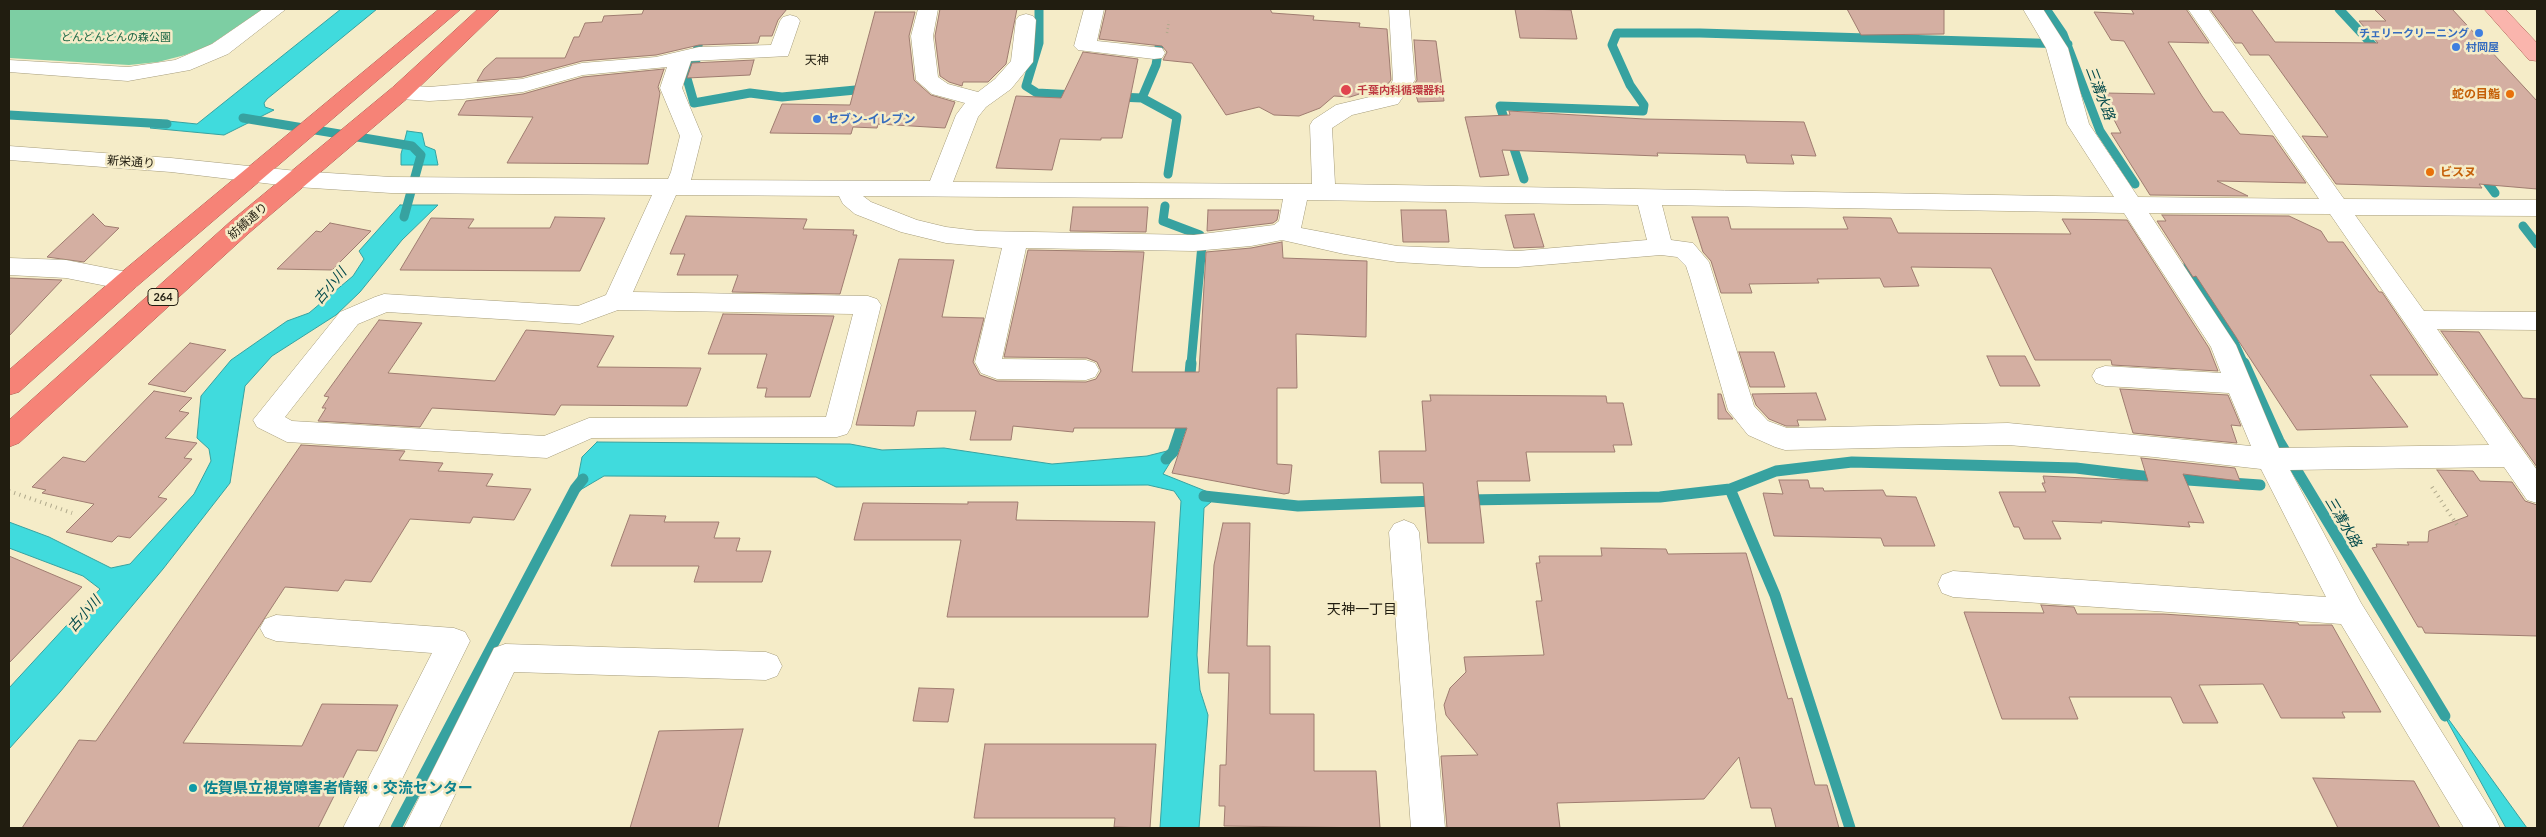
<!DOCTYPE html>
<html>
<head>
<meta charset="utf-8">
<style>
	body { margin:0 }
	#map { position:relative; width:2546px; height:837px; overflow:hidden; background:#f5ecc8; font-family:Lato,sans-serif }
	canvas { display:block }
	.frame { position:absolute; inset:0; border:10px solid #211d10; pointer-events:none }
</style>
</head>
<body>
<div id="map">
<canvas width="2546" height="837"></canvas>
<div class="frame"></div>
</div>
<script>
const c = document.querySelector('canvas').getContext('2d');
c.lineJoin = 'round';
function fillPath(path, color) { c.fillStyle = color; c.fill(path, 'evenodd'); }
const shape = rows => new Path2D(rows.map(r => 'M' + r).join(''));
function trace(path, color, width, dash) { c.strokeStyle = color; c.lineWidth = width; c.lineCap = dash ? 'butt' : 'round'; c.setLineDash(dash || []); c.stroke(path); }
function write(font, color, halo, rows, align = 'center') {
  c.font = font + ' Lato,"Noto Sans JP",sans-serif'; c.lineWidth = 5; c.setLineDash([]); c.textBaseline = 'middle'; c.strokeStyle = halo; c.fillStyle = color; for (const [text, x, y, turn = 0] of rows) {
    c.save(); c.translate(x, y); c.rotate((+turn || 0) * Math.PI / 180); c.textAlign = isNaN(turn) ? turn : align; if (halo) c.strokeText(text, 0, 0); c.fillText(text, 0, 0); c.restore();
  }
}
const green = shape([
	[9,9,263,9,210,45,185,55,158,62,129,65,9,58]
]);
const water = shape([
	[341,9,377,9,267,99,264,103,265,107,274,110,224,135,150,128,158,120,197,124,341,9],
	[407,131,422,133,425,146,435,150,438,165,401,165,401,154,407,131],
	[400,205,438,205,402,240,360,292,336,315,272,356,245,386,230,483,163,569,60,692,9,749,9,688,100,589,83,576,9,548,9,522,49,537,111,568,130,564,194,494,211,461,209,449,197,438,201,396,231,360,287,321,309,313,353,276,364,259,359,251,400,205],
	[597,442,850,444,882,450,944,448,1052,464,1147,456,1179,448,1163,474,1218,496,1204,508,1197,655,1200,690,1208,715,1199,828,1160,828,1181,501,1174,491,1148,485,836,487,816,477,604,476,575,493,582,457,597,442],
	[2439,706,2527,828,2506,828,2439,706]
]);
const streamFar1 = shape([
	[1039,9,1039,43,1026,86,1037,93,1076,95],
	[2046,9,2063,34,2100,131,2135,184],
	[2339,9,2379,52],
	[700,32,696,60,686,75,694,103,750,93,782,97,866,89],
	[1159,47,1156,65,1142,98,1177,117,1168,174],
	[1118,97,1142,98],
	[9,115,167,124],
	[243,118,412,146,421,155,404,217],
	[2481,174,2495,193],
	[1524,179,1500,106,1643,111,1644,105,1630,85,1612,45,1617,33,1700,33,2068,44],
	[1165,206,1163,221,1200,235,1202,245,1191,364],
	[2523,226,2537,244],
	[2188,264,2224,320,2244,364]
]);
const stream = shape([
	[2244,363,2279,441,2445,716],
	[1189,385,1191,363],
	[1166,459,1173,452,1185,416],
	[2173,479,2260,485],
	[1730,489,1775,595,1850,828],
	[1204,496,1298,506,1436,501],
	[1466,500,1660,497,1730,489,1776,471,1852,462,2076,468,2159,478],
	[396,828,575,489,583,479]
]);
const building = shape([
	[644,9,787,9,778,20,772,36,760,36,758,43,699,45,656,55,582,61,522,77,477,81,484,69,496,58,565,58,574,37,579,37,585,23,602,22,604,16,642,14,644,9],
	[940,9,1017,9,1006,64,988,82,963,82,962,86,949,82,940,76,935,36,940,9],
	[1106,9,1270,9,1272,13,1314,16,1313,20,1360,23,1359,27,1387,29,1391,80,1383,90,1375,89,1350,97,1334,96,1320,108,1299,116,1274,115,1259,107,1226,115,1192,63,1163,60,1167,52,1162,46,1099,39,1106,9],
	[1515,9,1571,10,1577,39,1520,38,1515,9],
	[1847,9,1944,9,1944,34,1861,35,1847,9],
	[2131,9,2186,9,2209,43,2168,42,2202,96,2213,112,2223,112,2240,134,2273,136,2306,183,2217,181,2248,196,2150,195,2111,133,2121,133,2102,97,2107,97,2105,93,2155,94,2124,41,2111,40,2094,12,2134,14,2131,9],
	[2210,9,2251,9,2275,42,2378,43,2359,21,2386,21,2374,9,2452,9,2537,101,2537,189,2479,184,2482,188,2336,184,2302,136,2328,137,2269,55,2250,55,2242,43,2235,43,2210,9],
	[875,12,915,12,909,36,914,80,931,95,955,102,945,128,878,124,877,128,853,127,851,134,770,133,782,104,850,105,875,12],
	[1414,40,1436,41,1444,101,1418,102,1416,95,1408,94,1417,80,1414,40],
	[1083,52,1138,59,1122,138,1101,138,1101,140,1060,139,1052,170,996,168,1016,96,1061,98,1083,52],
	[754,60,750,75,687,78,692,63,754,60],
	[664,69,658,87,660,93,648,164,507,163,533,117,458,115,466,101,523,94,583,77,664,69],
	[1509,111,1644,119,1804,122,1816,156,1791,155,1794,164,1747,163,1745,155,1657,153,1658,156,1502,150,1509,175,1480,177,1465,117,1510,115,1509,111],
	[1073,207,1148,207,1146,232,1070,231,1073,207],
	[1208,210,1279,210,1277,220,1273,223,1207,231,1208,210],
	[1401,210,1446,210,1449,242,1403,242,1401,210],
	[93,214,105,226,119,228,84,262,47,257,93,214],
	[1534,214,1544,247,1514,248,1505,215,1534,214],
	[2162,215,2289,216,2321,231,2328,242,2343,242,2379,292,2382,292,2438,375,2370,375,2408,427,2297,430,2196,276,2193,277,2157,221,2166,221,2162,215],
	[686,216,807,219,803,229,854,230,853,235,857,235,840,294,732,292,738,275,677,275,685,254,670,254,686,216],
	[555,217,605,218,580,271,400,270,431,218,474,219,468,228,550,228,555,217],
	[1692,217,1728,217,1731,229,1848,229,1843,217,1891,218,1898,233,2071,234,2062,219,2127,220,2209,348,2218,371,2112,365,2111,360,2035,360,1991,268,1911,267,1919,286,1884,287,1880,278,1817,279,1819,283,1749,284,1752,293,1721,293,1711,261,1703,252,1692,217],
	[330,223,371,231,332,270,277,269,316,231,321,232,330,223],
	[1282,242,1283,258,1367,261,1366,337,1296,334,1297,388,1277,388,1277,464,1292,465,1289,493,1284,494,1172,473,1187,428,1074,428,1073,432,1013,426,1011,440,970,440,976,411,917,411,914,426,856,425,899,259,954,260,942,317,984,318,973,362,980,375,997,381,1086,382,1096,379,1101,371,1097,362,1087,358,1004,357,1028,250,1144,252,1132,372,1199,372,1206,252,1251,248,1282,242],
	[9,278,62,280,9,336,9,278],
	[723,314,834,316,810,397,765,397,767,388,757,388,767,354,708,354,723,314],
	[379,320,422,323,388,373,495,381,526,330,614,336,597,367,701,368,687,406,561,405,555,415,432,408,420,427,318,421,326,408,322,408,329,397,324,396,379,320],
	[2441,331,2479,332,2523,398,2537,399,2537,467,2441,331],
	[190,343,226,350,185,392,148,384,190,343],
	[1739,352,1774,352,1785,387,1750,387,1739,352],
	[1987,356,2025,356,2040,386,2000,386,1987,356],
	[2120,389,2228,395,2241,426,2231,425,2237,443,2133,433,2120,389],
	[154,391,192,398,179,411,189,413,165,438,197,443,184,458,192,459,158,497,167,499,130,538,118,536,112,542,66,532,94,504,42,493,46,490,32,487,63,457,85,462,154,391],
	[1816,393,1826,420,1797,420,1799,426,1786,426,1769,419,1756,405,1752,394,1816,393],
	[1718,394,1721,394,1726,411,1733,419,1718,419,1718,394],
	[1430,395,1606,396,1607,403,1623,403,1632,445,1613,445,1615,452,1526,452,1530,481,1477,481,1484,543,1428,543,1423,483,1381,483,1379,451,1426,451,1422,401,1431,401,1430,395],
	[301,445,405,451,399,460,443,463,438,471,493,474,486,486,531,489,514,520,473,517,470,523,410,519,371,582,345,580,338,591,285,587,183,743,302,746,322,704,398,705,377,751,357,750,318,828,22,828,79,740,96,741,301,445],
	[2141,458,2235,468,2240,481,2183,474,2204,523,2188,522,2190,527,2101,521,2102,523,2052,521,2061,539,2024,539,2019,527,2014,527,1999,492,2046,492,2042,483,2045,483,2043,476,2148,481,2141,458],
	[2437,470,2473,471,2480,481,2512,482,2525,501,2537,505,2537,636,2425,633,2422,627,2418,627,2372,548,2377,547,2376,544,2409,545,2407,542,2428,542,2429,531,2468,516,2437,470],
	[1779,480,1808,480,1810,488,1823,488,1824,491,1883,490,1886,496,1916,497,1935,546,1884,546,1881,538,1774,536,1763,493,1783,494,1779,480],
	[968,502,1018,502,1016,520,1155,522,1148,617,947,617,961,540,854,540,863,503,968,504,968,502],
	[630,515,666,516,664,522,719,522,714,538,740,538,736,551,771,551,762,582,694,582,699,566,611,566,630,515],
	[1223,523,1250,523,1247,646,1270,646,1270,714,1314,714,1314,771,1376,771,1380,828,1224,826,1225,806,1219,806,1220,765,1226,765,1229,673,1208,673,1214,565,1223,523],
	[1601,548,1666,549,1668,554,1746,553,1788,699,1792,698,1815,785,1827,785,1839,828,1776,828,1771,808,1751,808,1739,757,1704,799,1557,803,1560,828,1447,828,1441,756,1478,755,1446,715,1444,705,1450,688,1466,672,1464,657,1544,655,1536,601,1542,601,1536,563,1540,563,1539,556,1602,556,1601,548],
	[9,556,82,587,9,663,9,556],
	[2041,605,2074,607,2077,614,2163,614,2298,623,2299,625,2332,625,2381,712,2342,712,2345,718,2281,718,2263,684,2199,685,2218,723,2183,723,2171,697,2069,697,2078,719,2002,719,1964,612,2044,613,2041,605],
	[919,688,954,689,948,722,913,721,919,688],
	[743,729,718,828,630,828,659,731,743,729],
	[985,744,1156,744,1150,828,1114,827,1115,818,974,818,985,744],
	[2313,778,2414,781,2440,828,2338,828,2313,778]
]);
const pathFar1 = shape([
	[1167,33,1169,21]
]);
const path = shape([
	[2432,487,2457,525],
	[9,491,72,513]
]);
const minor = shape([
	[263,9,286,9,228,54,190,70,128,81,9,72,9,60,128,67,175,60,212,44,263,9],
	[918,9,938,9,933,36,938,77,948,84,978,92,995,79,1011,61,1016,20,1019,16,1026,14,1033,16,1036,20,1033,62,1011,89,986,107,978,117,953,182,1312,184,1310,125,1313,120,1336,105,1382,94,1390,86,1393,80,1389,9,1409,9,1415,80,1398,104,1352,115,1332,128,1335,184,2114,197,2067,124,2046,48,2023,9,2043,9,2068,48,2089,124,2138,197,2319,199,2188,9,2208,9,2344,199,2537,200,2537,216,2355,215,2424,311,2537,312,2537,330,2437,329,2537,470,2537,503,2527,500,2504,467,2290,470,2361,603,2495,817,2500,828,2464,828,2341,624,1953,597,1942,593,1938,584,1942,575,1953,571,2326,597,2261,469,2154,457,2008,445,1785,450,1775,447,1748,435,1728,410,1690,278,1686,266,1677,257,1661,255,1518,267,1480,267,1397,262,1344,254,1282,240,1251,246,1194,251,1026,248,1002,359,1086,360,1095,363,1099,370,1095,377,1086,380,997,379,981,373,975,362,1002,248,946,243,901,232,855,214,843,204,839,196,676,195,633,292,868,296,877,299,881,305,851,427,847,434,837,437,592,438,547,458,287,442,257,427,253,420,340,312,375,297,384,294,578,306,606,295,652,195,391,193,297,187,171,172,9,160,9,146,171,158,297,171,391,177,664,179,668,179,671,172,680,136,660,88,667,67,583,75,523,92,463,99,429,101,401,99,393,97,390,92,393,87,401,85,429,87,522,79,582,63,656,57,699,47,771,45,780,21,783,17,790,15,797,17,800,21,788,56,691,61,682,88,702,136,691,180,930,181,956,115,965,103,932,94,916,80,911,36,918,9],
	[863,196,1283,199,1279,221,1274,225,1194,235,979,231,946,227,917,220,871,202,863,196],
	[1307,200,1638,205,1647,240,1518,251,1397,246,1301,228,1307,200],
	[1662,205,2124,213,2211,347,2221,373,2105,366,2096,369,2092,376,2096,383,2105,386,2229,393,2251,446,2008,423,1787,428,1768,421,1754,406,1709,262,1693,243,1671,240,1662,205],
	[2149,213,2330,214,2489,445,2279,448,2236,345,2149,213],
	[618,310,853,314,826,417,589,418,544,436,292,421,285,417,358,324,387,312,580,324,618,310],
	[1084,9,1104,9,1097,41,1154,47,1162,48,1165,53,1162,58,1154,59,1078,50,1074,46,1084,9],
	[9,258,66,260,127,272,136,275,140,281,136,287,127,290,66,278,9,275,9,258],
	[1404,520,1414,524,1419,532,1445,828,1411,828,1389,532,1394,524,1404,520],
	[276,615,454,628,465,632,470,641,378,828,343,828,432,653,276,641,265,637,260,628,265,619,276,615],
	[505,644,766,652,777,656,782,666,777,676,766,680,514,672,439,828,404,828,494,648,505,644]
]);
const major = shape([
	[2484,9,2505,9,2537,43,2537,61,2529,60,2484,9]
]);
const highway = shape([
	[439,9,461,9,136,287,19,392,9,395,9,370,118,275,439,9],
	[478,9,500,9,409,97,249,233,19,443,9,447,9,420,231,221,393,87,478,9]
]);
const markers = [
	[2479,33,5,"#3f7fe0"],
	[2456,47,5,"#3f7fe0"],
	[1346,90,6,"#e0444e"],
	[2510,94,5,"#e8710a"],
	[817,119,5,"#3f7fe0"],
	[2430,172,5,"#e8710a"],
	[193,788,5,"#0f9aa8"]
];
const farShopnames = [
	["チェリークリーニング",2469,33],
	["村岡屋",2466,47,"left"]
];
const farParknames = [
	["どんどんどんの森公園",116,37]
];
const farHealthnames = [
	["千葉内科循環器科",1357,90]
];
const shields = [
	[163,297,30]
];
const shieldNames = [
	["264",163,297]
];
const farQuarternames = [
	["天神",817,60]
];
const foodNames = [
	["蛇の目鮨",2500,94],
	["ビスヌ",2440,172,"left"]
];
const shopNames = [
	["セブン-イレブン",827,119]
];
const streetNames = [
	["新栄通り",131,162,4],
	["紡績通り",248,221,-41]
];
const waterNames = [
	["三溝水路",2100,93,69],
	["古小川",330,286,-50],
	["三溝水路",2343,522,59],
	["古小川",84,614,-49]
];
const neighbourhoodNames = [
	["天神一丁目",1362,609]
];
const nearCulturenames = [
	["佐賀県立視覚障害者情報・交流センター",203,788]
];
fillPath(green, '#7dcea3');
fillPath(water, '#40dbdd');
trace(water, '#37a2a0', 1);
trace(streamFar1, '#37a2a0', 9);
trace(stream, '#37a2a0', 11);
fillPath(building, '#d4afa2');
trace(building, '#9f7c70', 1);
trace(minor, '#a59c7b', 1);
trace(major, '#ab5f53', 1);
trace(highway, '#ab5f53', 1);
trace(pathFar1, '#b0a98c', 2.5, [1, 3]);
trace(path, '#b0a98c', 4, [1, 4.5]);
fillPath(minor, '#fff');
fillPath(major, '#fab5ad');
fillPath(highway, '#f68377');
for (const [x, y, r, color] of markers) { const dot = new Path2D(); dot.arc(x, y, r, 0, 2 * Math.PI); c.fillStyle = color; c.fill(dot); trace(dot, '#f5ecc8', 2); }
write('bold 11px', '#366cbe', '#f5ecc8', farShopnames, 'right');
write('11px', '#196644', '#f5ecc8', farParknames);
write('bold 11px', '#be3a42', '#f5ecc8', farHealthnames, 'left');
for (const [x, y, w] of shields) { const box = new Path2D(); box.roundRect(x - w / 2, y - 8.5, w, 17, 4); c.fillStyle = '#f5ecc8'; c.fill(box); trace(box, '#211d10', 1); }
write('bold 11px', '#211d10', null, shieldNames);
write('12px', '#211d10', '#f5ecc8', farQuarternames);
write('bold 12px', '#c56008', '#f5ecc8', foodNames, 'right');
write('bold 12px', '#366cbe', '#f5ecc8', shopNames, 'left');
write('12px', '#211d10', '#f5ecc8', streetNames);
write('italic 14px', '#034a4b', '#f5ecc8', waterNames);
write('14px', '#211d10', '#f5ecc8', neighbourhoodNames);
write('bold 15px', '#0d838f', '#f5ecc8', nearCulturenames, 'left');
</script>
</body>
</html>
